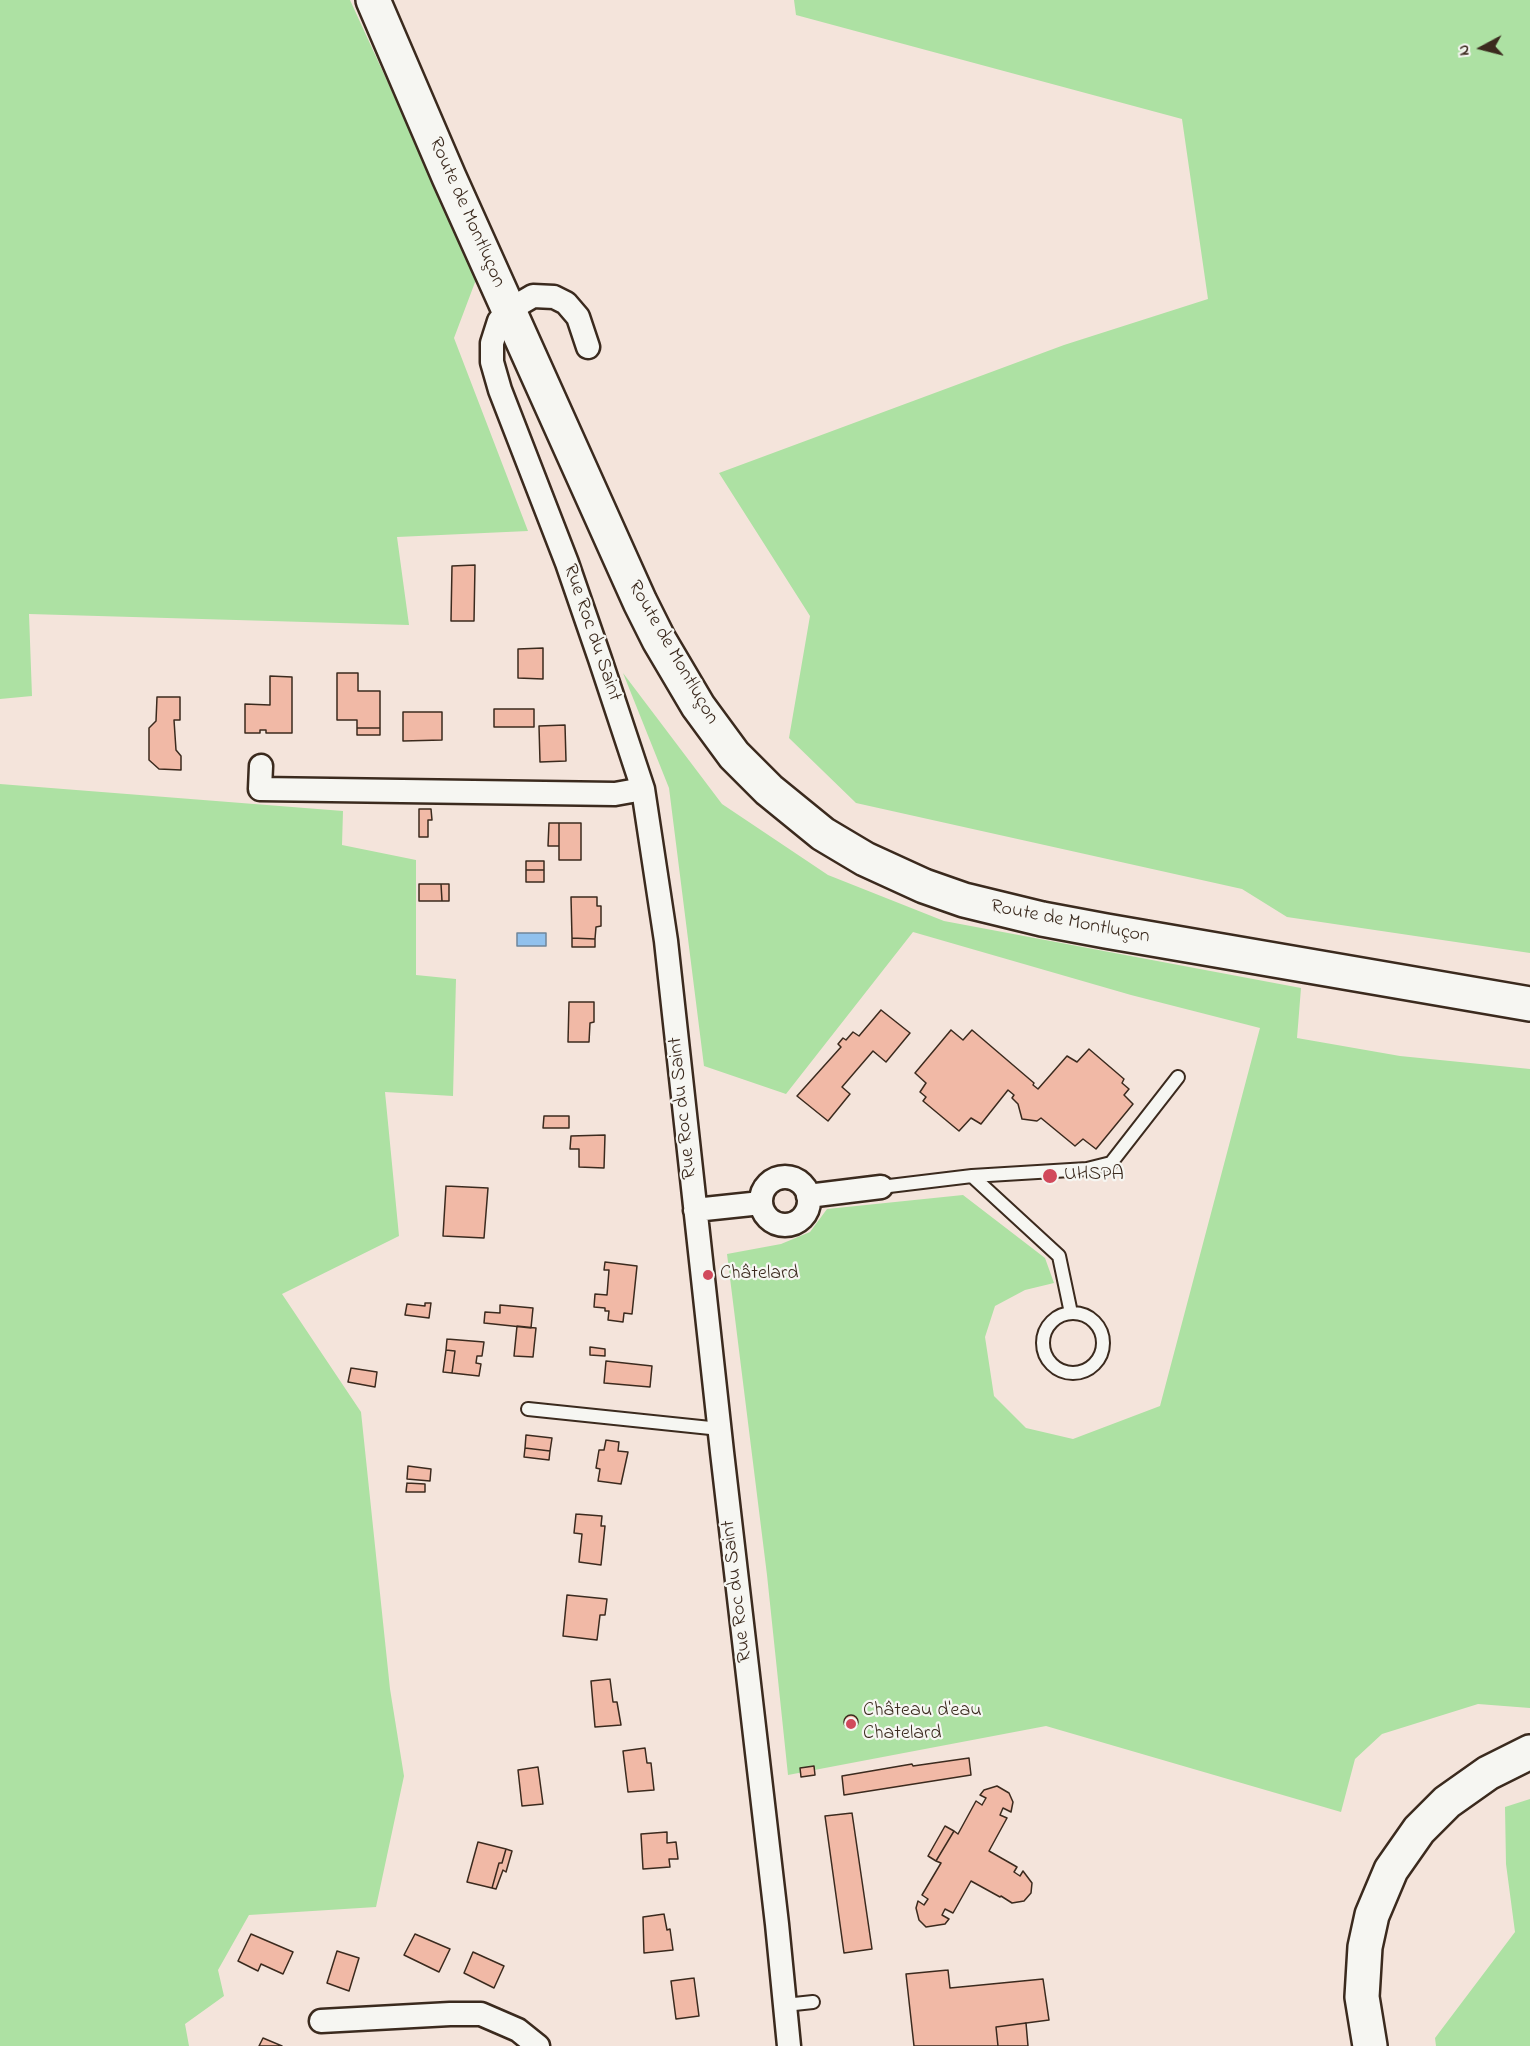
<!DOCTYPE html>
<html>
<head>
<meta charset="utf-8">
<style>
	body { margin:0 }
	#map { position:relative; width:1530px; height:2046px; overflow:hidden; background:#f4e4db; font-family:"Indie Flower",sans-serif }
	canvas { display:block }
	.north { position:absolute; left:1452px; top:18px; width:60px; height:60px; -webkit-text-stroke:4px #f6f6f2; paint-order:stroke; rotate:263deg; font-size:16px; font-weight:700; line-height:24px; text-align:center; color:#3b2a1e }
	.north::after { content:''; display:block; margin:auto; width:21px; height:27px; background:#3b2a1e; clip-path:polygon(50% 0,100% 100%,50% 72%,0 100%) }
</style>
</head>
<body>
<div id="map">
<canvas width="1530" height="2046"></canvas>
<div class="north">N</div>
</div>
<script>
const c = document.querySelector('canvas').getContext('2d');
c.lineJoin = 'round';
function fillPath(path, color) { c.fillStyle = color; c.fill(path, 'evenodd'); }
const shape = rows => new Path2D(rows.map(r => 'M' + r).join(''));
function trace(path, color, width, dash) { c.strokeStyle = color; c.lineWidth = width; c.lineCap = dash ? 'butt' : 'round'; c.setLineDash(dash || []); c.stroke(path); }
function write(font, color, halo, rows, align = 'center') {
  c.font = font + ' "Indie Flower",sans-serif'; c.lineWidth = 4.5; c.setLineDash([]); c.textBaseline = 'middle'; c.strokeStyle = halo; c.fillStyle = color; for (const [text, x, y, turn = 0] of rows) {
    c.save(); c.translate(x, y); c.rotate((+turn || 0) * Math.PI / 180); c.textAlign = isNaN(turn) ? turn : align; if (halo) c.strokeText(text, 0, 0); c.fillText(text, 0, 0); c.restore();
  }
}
const green = shape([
	[0,0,350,0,477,277,454,338,528,531,397,537,409,625,29,614,32,696,0,699],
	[794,0,1530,0,1530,953,1287,917,1242,889,856,803,789,738,810,616,719,473,1064,345,1208,299,1182,119,796,15],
	[623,673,722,804,828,875,944,921,1301,988,1297,1038,1400,1056,1530,1069,1530,1708,1478,1704,1382,1734,1355,1759,1341,1812,1046,1726,788,1775,767,1575,727,1254,781,1244,810,1232,827,1209,963,1195,1045,1258,1054,1283,1025,1290,995,1306,985,1337,994,1396,1026,1428,1073,1439,1160,1406,1260,1028,1131,995,913,932,786,1094,704,1066,669,788],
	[0,784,343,811,342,845,416,860,416,975,456,979,453,1096,385,1092,399,1236,282,1294,361,1412,390,1689,404,1776,376,1907,249,1915,218,1970,224,1996,185,2024,189,2046,0,2046],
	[1530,1799,1530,2046,1436,2046,1435,2038,1515,1932,1506,1864,1505,1807]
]);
const water = shape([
	[517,933,546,933,546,946,517,946,517,933]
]);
const building = shape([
	[475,565,474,621,451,621,452,566,475,565],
	[543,648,543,679,518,678,518,649,543,648],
	[337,673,358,673,358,691,380,691,380,728,357,728,357,720,337,720,337,673],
	[270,676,292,677,292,733,266,733,266,730,260,730,260,733,245,733,245,704,270,705,270,676],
	[157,697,180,697,180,720,174,720,176,750,181,756,181,770,159,769,149,760,149,728,156,721,157,697],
	[494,709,534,709,534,727,494,727,494,709],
	[403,712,442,712,442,740,403,741,403,712],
	[565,725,566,761,540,762,539,726,565,725],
	[357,728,380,728,380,735,357,735,357,728],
	[419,809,431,809,432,820,428,820,428,837,419,837,419,809],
	[549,823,559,823,559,846,548,846,549,823],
	[559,823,581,823,581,860,559,860,559,823],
	[526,861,544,861,544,870,526,870,526,861],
	[526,870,544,870,544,882,526,882,526,870],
	[419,884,441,884,442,901,419,901,419,884],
	[441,884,449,884,449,901,442,901,441,884],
	[571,897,597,897,597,906,601,906,601,926,596,927,595,939,572,938,571,897],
	[572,938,595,939,595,947,572,947,572,938],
	[569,1002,594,1002,594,1022,590,1023,589,1042,568,1042,569,1002],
	[881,1010,910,1033,886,1062,873,1051,842,1087,850,1094,828,1121,797,1096,841,1047,838,1044,843,1038,846,1040,853,1032,859,1036,881,1010],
	[951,1030,963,1040,972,1030,1034,1083,1033,1085,1038,1089,1067,1056,1077,1062,1089,1049,1124,1079,1122,1083,1129,1089,1124,1095,1133,1104,1096,1149,1083,1139,1075,1146,1041,1118,1037,1121,1022,1119,1018,1104,1012,1098,1014,1095,1008,1090,981,1124,971,1118,959,1131,923,1101,926,1097,920,1092,926,1083,915,1073,951,1030],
	[544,1116,569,1116,569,1128,543,1128,544,1116],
	[605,1135,604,1168,579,1167,579,1149,570,1149,571,1136,605,1135],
	[446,1186,488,1188,484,1238,443,1236,446,1186],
	[605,1262,637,1266,632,1314,624,1313,623,1322,608,1320,609,1311,605,1311,605,1308,594,1307,595,1294,607,1295,609,1270,604,1270,605,1262],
	[425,1303,431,1303,429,1318,405,1315,407,1304,425,1306,425,1303],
	[500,1305,533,1308,531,1328,484,1323,485,1312,500,1313,500,1305],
	[517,1326,536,1328,533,1357,514,1356,517,1326],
	[447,1339,484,1342,482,1356,477,1356,476,1363,481,1364,479,1376,452,1373,455,1351,446,1350,447,1339],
	[590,1347,605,1349,605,1356,590,1355,590,1347],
	[446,1350,455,1351,452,1373,443,1372,446,1350],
	[606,1361,652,1366,650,1387,604,1383,606,1361],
	[351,1368,377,1372,375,1387,348,1382,351,1368],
	[526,1435,552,1438,550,1451,525,1448,526,1435],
	[606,1440,619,1442,618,1451,628,1452,621,1484,598,1481,600,1469,596,1468,599,1450,604,1450,606,1440],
	[525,1448,550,1451,549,1460,524,1457,525,1448],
	[408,1466,431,1469,430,1481,407,1479,408,1466],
	[407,1483,425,1484,425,1492,406,1492,407,1483],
	[576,1514,602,1516,601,1526,605,1526,601,1565,579,1562,582,1534,574,1533,576,1514],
	[567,1595,607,1599,605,1615,600,1615,597,1640,563,1636,567,1595],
	[610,1679,613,1702,617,1702,621,1725,595,1727,591,1681,610,1679],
	'844 1722a7 7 0 1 1 14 0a7 7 0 1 1-14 0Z',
	[645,1748,647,1763,651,1763,654,1790,628,1792,623,1751,645,1748],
	[969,1758,971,1775,844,1795,842,1776,912,1764,913,1766,969,1758],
	[814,1766,815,1775,801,1777,800,1768,814,1766],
	[538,1767,543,1804,522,1806,518,1770,538,1767],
	[997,1786,1009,1793,1013,1802,1011,1812,1003,1808,1000,1815,1007,1818,989,1851,1017,1867,1014,1872,1020,1876,1023,1871,1032,1883,1031,1893,1024,1901,1012,1903,1001,1896,1000,1897,971,1881,953,1913,945,1909,942,1915,949,1919,945,1924,926,1927,919,1920,916,1908,918,1901,924,1905,928,1899,922,1895,941,1863,936,1861,954,1831,958,1834,976,1801,982,1805,986,1798,980,1795,984,1790,997,1786],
	[852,1813,872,1949,844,1953,825,1816,852,1813],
	[945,1826,954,1831,936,1861,928,1856,945,1826],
	[667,1832,667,1843,676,1842,678,1859,669,1859,670,1867,643,1869,641,1834,667,1832],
	[478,1842,506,1849,502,1863,499,1863,492,1888,467,1882,478,1842],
	[506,1849,512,1851,506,1872,503,1870,496,1889,492,1888,499,1863,502,1863,506,1849],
	[664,1914,667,1930,670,1929,673,1950,644,1953,643,1917,664,1914],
	[251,1934,293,1952,283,1974,261,1964,258,1971,238,1961,251,1934],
	[415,1934,450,1949,439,1972,404,1955,415,1934],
	[337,1951,359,1958,349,1991,327,1983,337,1951],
	[473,1952,504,1966,494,1988,464,1973,473,1952],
	[948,1970,950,1988,1043,1979,1049,2020,996,2027,998,2046,914,2046,906,1974,948,1970],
	[694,1978,699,2016,676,2019,671,1981,694,1978],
	[1026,2023,1028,2046,998,2046,996,2027,1026,2023],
	[263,2038,282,2046,259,2046,263,2038]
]);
const service = shape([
	[972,1176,1087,1169,1111,1163,1178,1077],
	[881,1187,972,1176,1059,1256,1071,1313],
	'1043 1343a30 30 0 1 1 60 0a30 30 0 1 1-60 0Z',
	[528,1409,720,1429],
	[785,2005,813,2002]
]);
const minor = shape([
	[588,347,578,317,566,303,554,297,533,296,509,310,499,321,492,343,492,362,500,390,567,563,600,659,643,789,666,941,722,1452,777,1924,789,2046],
	[261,766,260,789,615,794,643,789],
	'761 1201a24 24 0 1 1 48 0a24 24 0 1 1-48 0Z',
	[808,1196,881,1187],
	[695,1210,761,1203],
	[321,2021,450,2014,481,2014,518,2030,538,2046]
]);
const primary = shape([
	[373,0,449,177,640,602,659,640,698,706,734,755,769,790,823,834,865,859,924,886,964,900,1042,919,1106,931,1530,1004],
	[1370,2046,1362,1997,1365,1947,1372,1915,1391,1870,1419,1830,1447,1802,1488,1773,1530,1752]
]);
const markers = [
	[1050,1176,8,"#d1495b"],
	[708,1275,6,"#d1495b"],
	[851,1724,6,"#d1495b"]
];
const streetNames = [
	["Route de Montluçon",466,213,66],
	["Rue Roc du Saint",591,633,71],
	["Route de Montluçon",672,653,60],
	["Route de Montluçon",1070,923,11],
	["Rue Roc du Saint",684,1108,-96],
	["Rue Roc du Saint",738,1591,-97]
];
const poiNames = [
	["UHSPA",1064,1176],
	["Châtelard",720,1275],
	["Château d'eau",863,1712],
	["Chatelard",863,1735]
];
fillPath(green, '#ade1a3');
fillPath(water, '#91c1ed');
trace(water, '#6f859a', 1.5);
fillPath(building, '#f1b9a6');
trace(building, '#3b2a1e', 1.5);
trace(service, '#3b2a1e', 16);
trace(minor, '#3b2a1e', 27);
trace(primary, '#3b2a1e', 38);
trace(service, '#f6f6f2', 12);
trace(minor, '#f6f6f2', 22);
trace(primary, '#f6f6f2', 33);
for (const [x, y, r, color] of markers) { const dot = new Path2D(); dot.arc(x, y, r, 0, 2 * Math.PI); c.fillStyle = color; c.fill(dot); trace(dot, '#f6f6f2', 2); }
write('20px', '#3b2a1e', '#f6f6f2', streetNames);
write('20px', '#3b2a1e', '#f6f6f2', poiNames, 'left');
</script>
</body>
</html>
